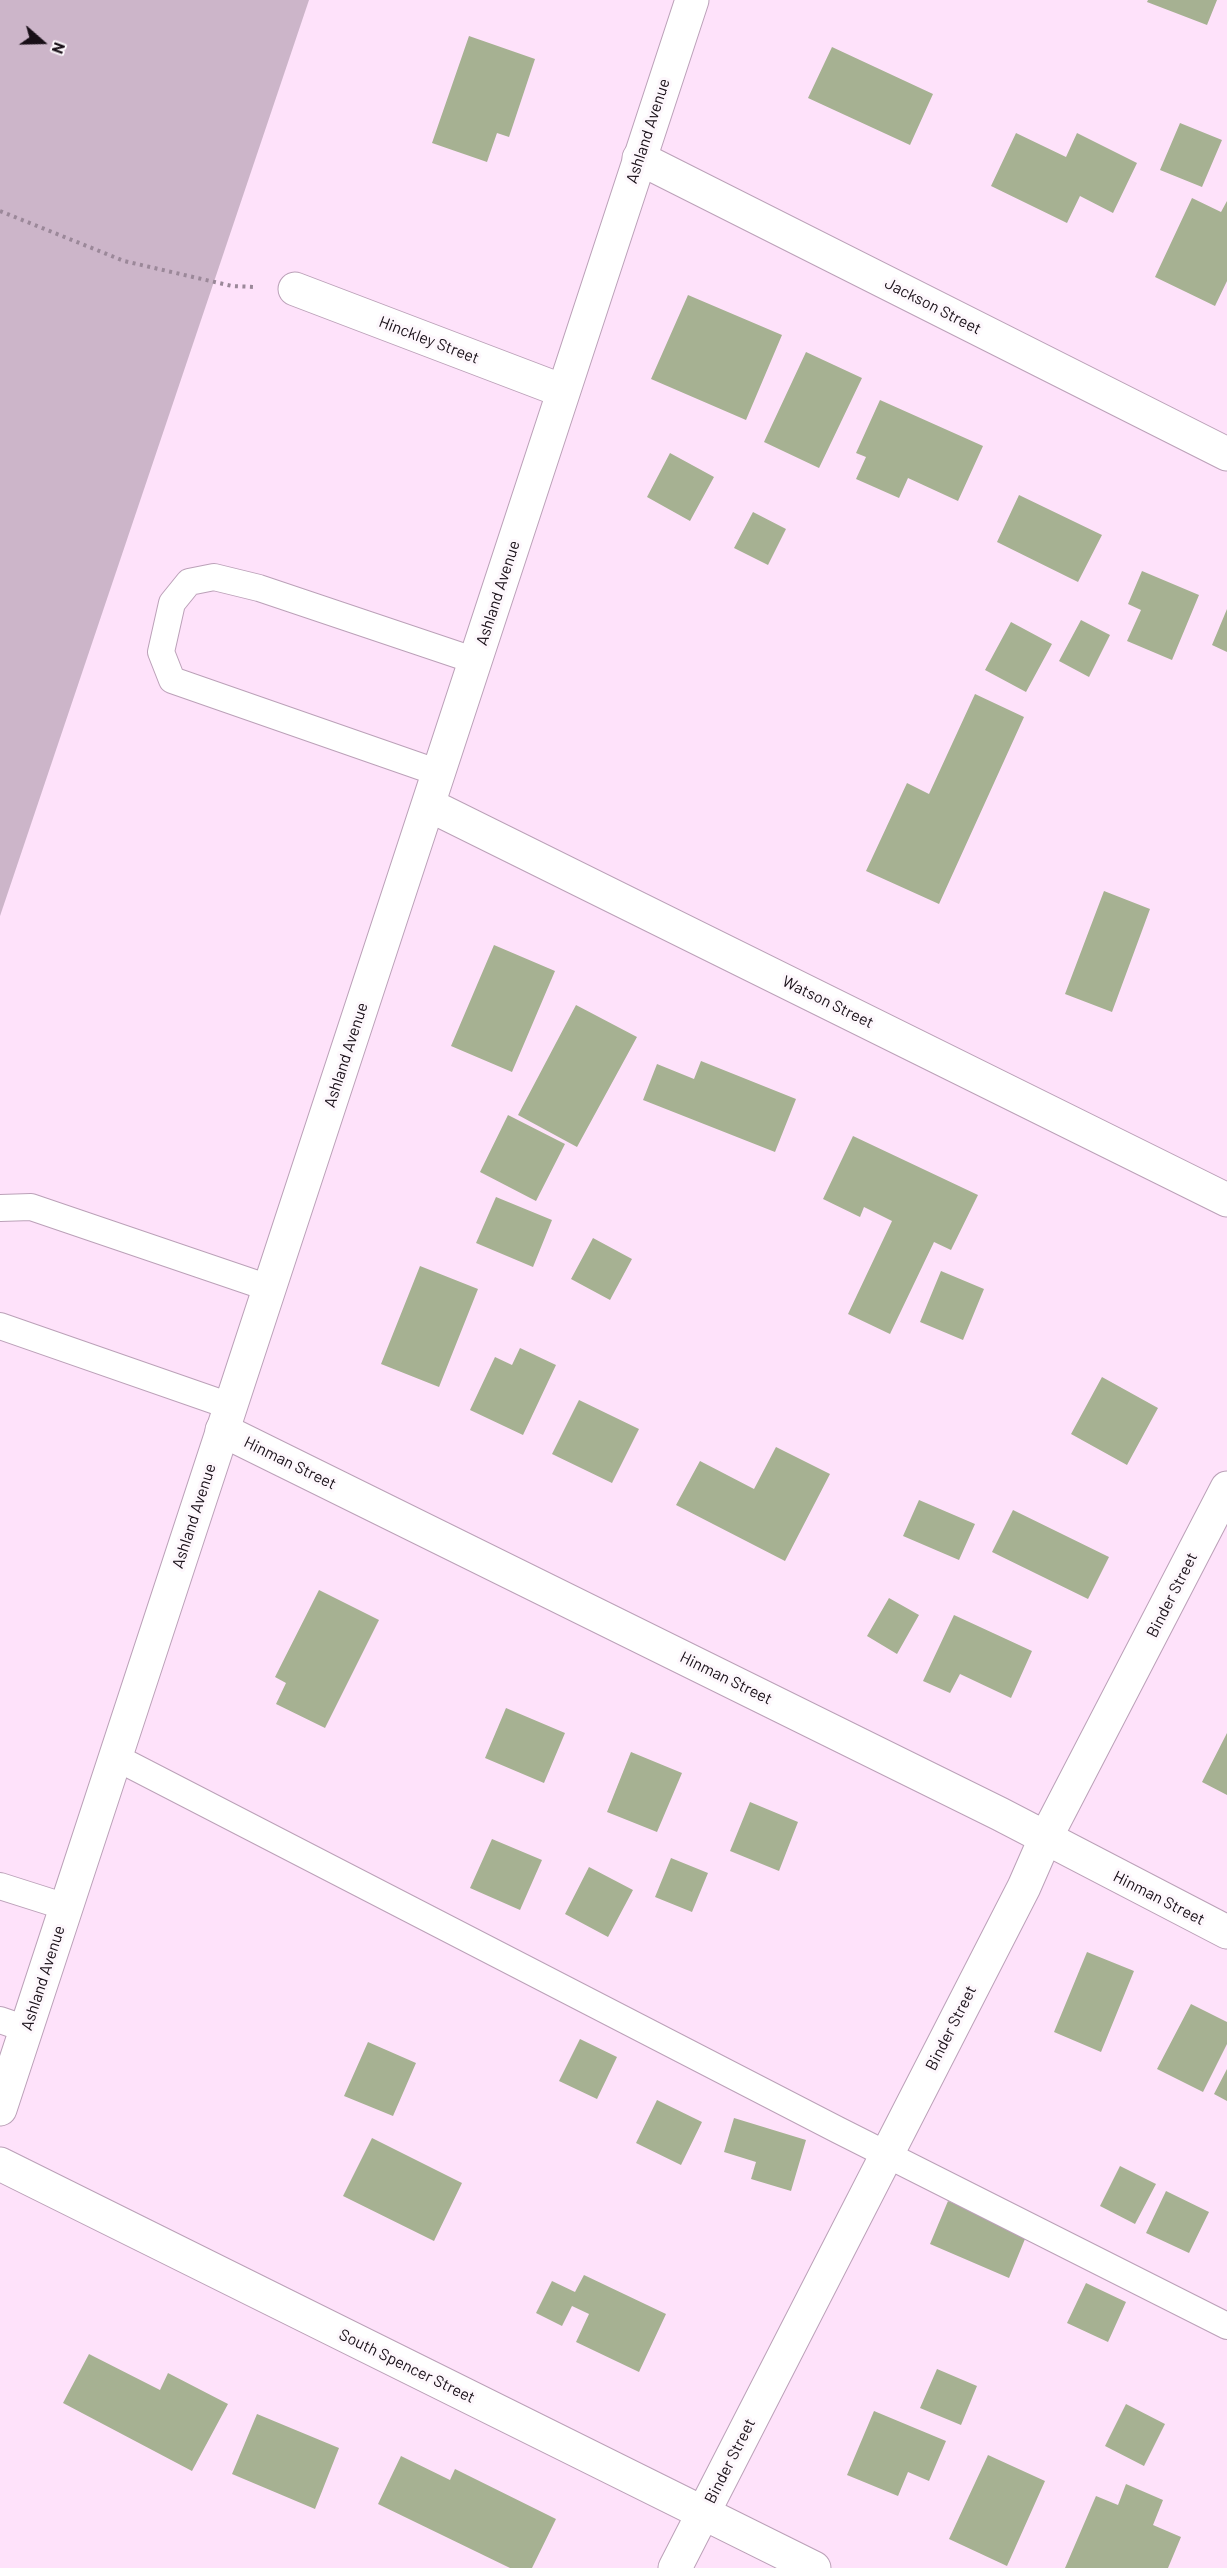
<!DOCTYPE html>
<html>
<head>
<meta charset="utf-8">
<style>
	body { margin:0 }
	#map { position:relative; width:1227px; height:2568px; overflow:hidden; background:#fee2fa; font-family:Barlow,sans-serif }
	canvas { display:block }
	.north { position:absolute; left:12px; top:12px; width:60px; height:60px; -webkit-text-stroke:4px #fdf7fc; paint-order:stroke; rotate:110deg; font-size:16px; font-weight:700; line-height:24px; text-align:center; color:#180f17 }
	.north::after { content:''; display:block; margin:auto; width:21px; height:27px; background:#180f17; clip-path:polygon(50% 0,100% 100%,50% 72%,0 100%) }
</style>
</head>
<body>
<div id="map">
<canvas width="1227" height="2568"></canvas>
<div class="north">N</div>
</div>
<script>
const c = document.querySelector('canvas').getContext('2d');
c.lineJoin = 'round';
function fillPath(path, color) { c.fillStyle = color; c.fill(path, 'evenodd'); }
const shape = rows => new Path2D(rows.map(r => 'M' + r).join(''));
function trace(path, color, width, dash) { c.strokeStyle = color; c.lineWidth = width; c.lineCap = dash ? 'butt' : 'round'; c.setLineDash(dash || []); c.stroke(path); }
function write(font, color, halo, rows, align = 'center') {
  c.font = font + ' Barlow,sans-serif'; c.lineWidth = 6; c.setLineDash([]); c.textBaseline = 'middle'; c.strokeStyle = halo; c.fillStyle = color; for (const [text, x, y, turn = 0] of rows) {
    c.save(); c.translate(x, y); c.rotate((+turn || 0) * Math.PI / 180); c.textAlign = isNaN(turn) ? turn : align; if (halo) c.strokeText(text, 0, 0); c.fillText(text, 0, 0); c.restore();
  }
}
const green = shape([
	[0,0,309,0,0,916]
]);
const building = shape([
	[1148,0,1217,0,1207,25,1147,2],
	[469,36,535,59,509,137,497,133,487,162,432,143],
	[832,47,933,94,910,145,808,98],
	[1180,123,1222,140,1202,187,1160,170],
	[1016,133,1066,157,1077,133,1137,163,1113,213,1080,196,1067,223,991,186],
	[1192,198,1221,212,1227,201,1227,281,1215,306,1155,277],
	[688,295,782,335,746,420,651,379],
	[806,352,862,378,819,468,764,442],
	[880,400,983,446,958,501,908,478,899,498,856,479,866,457,856,453],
	[670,453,714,477,690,521,647,497],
	[1019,495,1102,535,1078,582,997,542],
	[753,512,786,529,768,565,734,548],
	[1142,571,1199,595,1172,660,1127,641,1141,610,1128,604],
	[1227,609,1227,652,1212,645],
	[1081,620,1110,635,1089,677,1059,661],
	[1011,622,1052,644,1026,692,985,670],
	[975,694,1024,717,939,904,866,871,907,783,929,794],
	[1104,891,1150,909,1112,1012,1065,994],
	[494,945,555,971,512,1072,451,1046],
	[576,1005,637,1037,577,1147,518,1115],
	[701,1061,796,1099,775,1152,643,1100,657,1064,694,1079],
	[508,1115,565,1144,536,1201,480,1172],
	[853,1136,978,1195,951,1250,934,1242,890,1334,848,1314,892,1221,864,1207,860,1217,823,1199],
	[496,1197,552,1220,533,1267,476,1243],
	[593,1238,632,1259,610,1300,571,1279],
	[420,1266,478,1289,439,1387,381,1364],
	[941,1271,984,1289,963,1340,920,1322],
	[520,1348,556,1365,523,1435,470,1410,495,1357,512,1365],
	[1102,1377,1158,1408,1127,1465,1071,1434],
	[579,1400,639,1429,612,1483,552,1454],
	[776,1447,830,1474,785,1561,676,1505,700,1461,754,1489],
	[919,1500,975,1524,959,1560,903,1536],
	[1013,1510,1109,1557,1088,1599,992,1552],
	[319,1590,379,1620,325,1728,276,1704,286,1683,275,1677],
	[889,1598,919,1615,897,1654,867,1636],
	[954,1615,1032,1651,1011,1698,960,1674,950,1693,923,1681],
	[506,1708,565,1733,544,1783,485,1758],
	[1227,1733,1227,1795,1202,1782],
	[631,1752,682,1773,657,1832,607,1812],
	[750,1802,798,1822,779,1871,730,1851],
	[492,1839,542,1860,520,1910,470,1888],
	[671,1858,708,1873,692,1912,655,1897],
	[589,1867,633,1890,608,1937,565,1914],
	[1087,1952,1134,1971,1101,2052,1054,2032],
	[1191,2004,1227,2022,1227,2044,1203,2092,1157,2069],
	[580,2039,617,2057,597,2099,559,2081],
	[368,2042,416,2063,393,2116,344,2096],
	[1227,2069,1227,2101,1214,2094],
	[657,2100,702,2122,681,2165,636,2143],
	[734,2118,806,2140,791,2191,751,2179,756,2162,724,2152],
	[372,2138,462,2183,434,2241,343,2196],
	[1120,2166,1156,2184,1135,2224,1100,2206],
	[1166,2191,1209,2212,1189,2253,1146,2233],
	[948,2201,1027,2234,1009,2278,930,2244],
	[584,2275,666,2314,639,2372,576,2342,589,2314,572,2306,562,2326,536,2313,552,2281,575,2292],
	[1086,2283,1126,2302,1108,2342,1067,2323],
	[89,2354,160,2390,168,2373,228,2404,192,2471,63,2403],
	[937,2369,977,2386,961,2425,920,2408],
	[1126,2404,1165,2424,1144,2466,1105,2446],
	[874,2411,946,2441,929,2481,908,2472,898,2496,847,2475],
	[257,2414,339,2448,315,2509,232,2474],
	[988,2455,1045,2481,1007,2566,949,2539],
	[401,2456,450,2480,455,2469,556,2519,532,2568,510,2568,378,2504],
	[1126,2484,1163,2500,1153,2525,1181,2537,1168,2568,1065,2568,1096,2496,1118,2505]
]);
const path = shape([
	[0,211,124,261,232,286,255,287]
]);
const service = shape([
	[439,773,172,680,161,652,172,603,189,582,214,577,259,588,476,661],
	[0,1208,31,1207,269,1288],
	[0,1326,230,1406],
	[115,1757,838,2130,1227,2326],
	[0,1886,66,1907],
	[0,2020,26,2029]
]);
const minor = shape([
	[639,158,1227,454],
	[295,289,563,391],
	[429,805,1227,1200],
	[222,1430,1000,1814,1227,1932],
	[0,2164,814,2568],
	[675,2568,1024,1887,1045,1839,1227,1488]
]);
const tertiary = shape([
	[0,2109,692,0]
]);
const streetNames = [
	["Ashland Avenue",648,131,-72],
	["Jackson Street",933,306,27],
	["Hinckley Street",429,340,21],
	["Ashland Avenue",498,593,-72],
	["Watson Street",828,1002,26],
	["Ashland Avenue",346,1055,-72],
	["Hinman Street",290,1463,26],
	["Ashland Avenue",194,1516,-72],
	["Binder Street",1172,1595,-63],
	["Hinman Street",726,1678,26],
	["Hinman Street",1159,1898,27],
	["Ashland Avenue",43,1978,-72],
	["Binder Street",951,2028,-63],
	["South Spencer Street",407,2366,26],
	["Binder Street",730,2461,-63]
];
fillPath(green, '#ccb5c9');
fillPath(building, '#a6b192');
trace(service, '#bba1b8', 28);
trace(minor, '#bba1b8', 35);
trace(tertiary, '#bba1b8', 35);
trace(path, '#9b8899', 4, [3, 4.5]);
trace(service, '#fff', 26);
trace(minor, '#fff', 33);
trace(tertiary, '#fff', 33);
write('16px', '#180f17', '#fdf7fc', streetNames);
</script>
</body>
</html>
